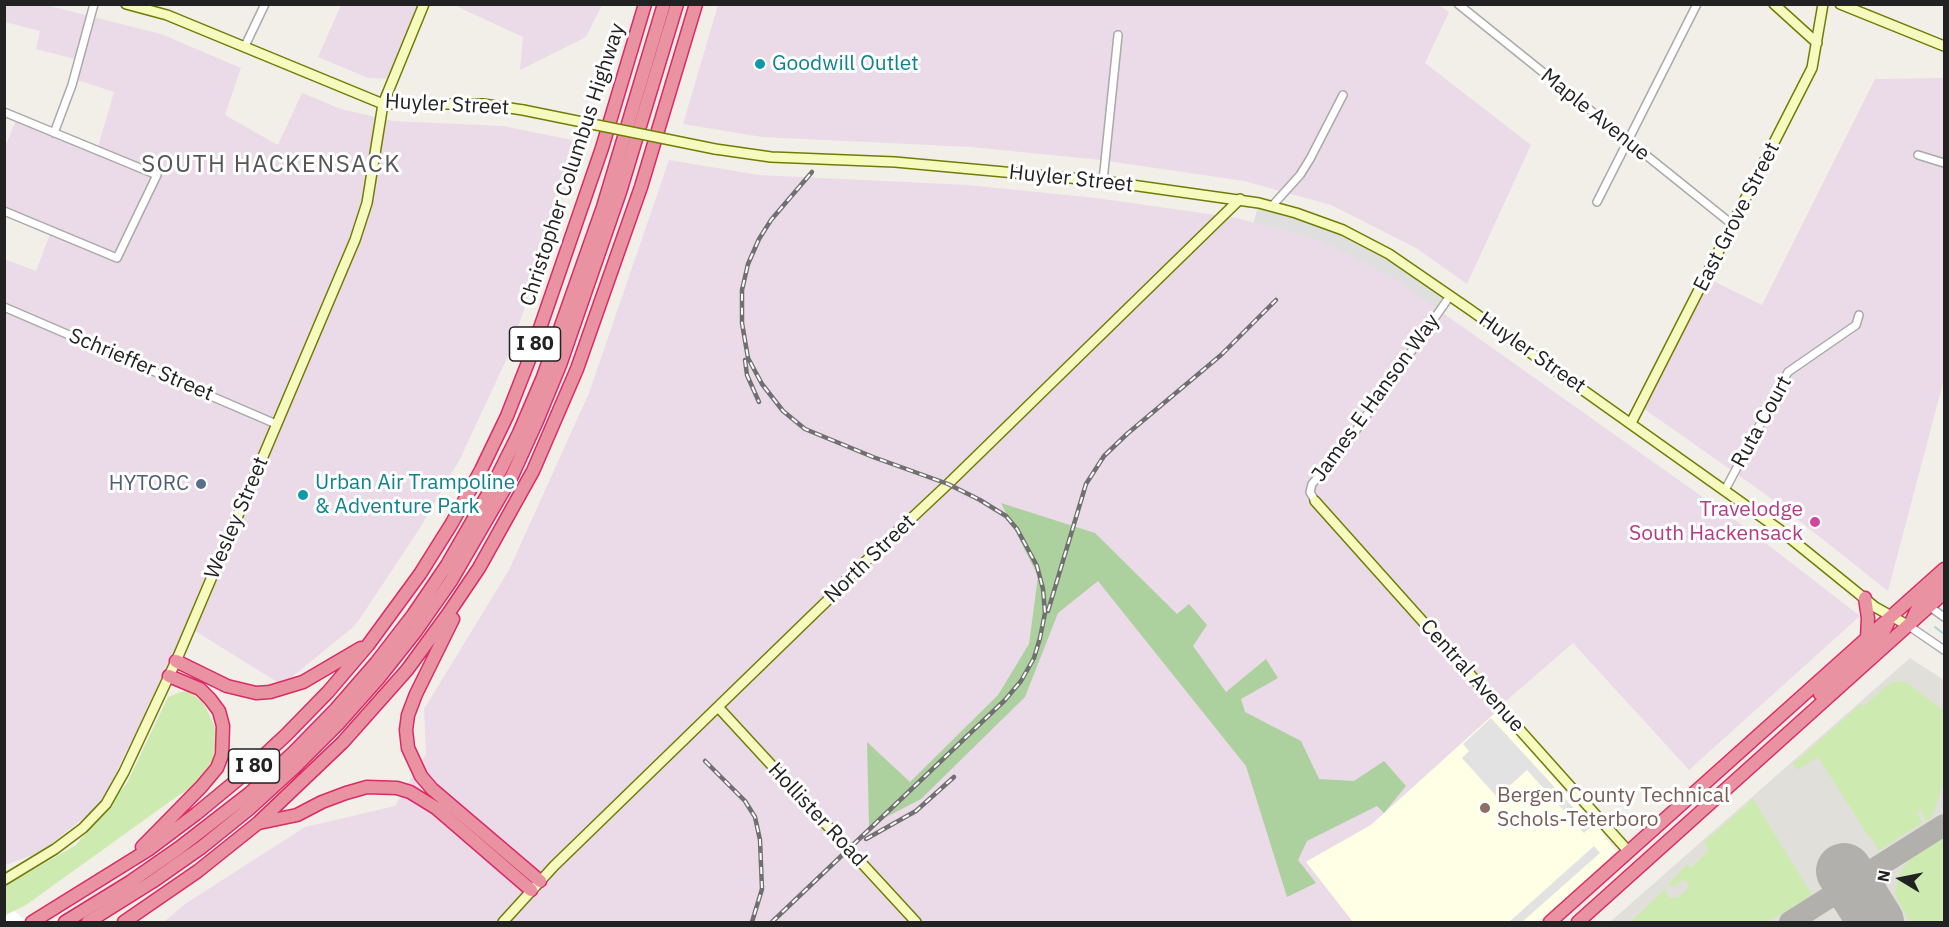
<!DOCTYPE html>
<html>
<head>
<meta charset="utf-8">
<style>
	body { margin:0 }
	#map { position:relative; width:1949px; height:927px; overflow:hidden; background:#f2efe9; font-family:"IBM Plex Sans",sans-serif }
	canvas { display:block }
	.frame { position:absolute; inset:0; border:6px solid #222; pointer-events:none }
	.north { position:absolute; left:1871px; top:849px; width:60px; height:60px; -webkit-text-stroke:4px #fff; paint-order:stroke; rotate:280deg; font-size:16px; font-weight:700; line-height:24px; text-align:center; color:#222 }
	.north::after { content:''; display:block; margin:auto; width:21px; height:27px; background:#222; clip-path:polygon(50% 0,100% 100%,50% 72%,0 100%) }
</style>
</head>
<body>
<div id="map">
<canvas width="1949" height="927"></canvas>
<div class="frame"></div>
<div class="north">N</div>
</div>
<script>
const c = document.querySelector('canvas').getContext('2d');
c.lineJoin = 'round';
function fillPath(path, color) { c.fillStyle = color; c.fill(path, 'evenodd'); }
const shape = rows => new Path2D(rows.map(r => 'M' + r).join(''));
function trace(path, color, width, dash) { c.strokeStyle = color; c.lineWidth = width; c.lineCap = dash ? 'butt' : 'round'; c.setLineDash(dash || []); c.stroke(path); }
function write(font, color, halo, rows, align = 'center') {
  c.font = font + ' "IBM Plex Sans",sans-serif'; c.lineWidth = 6; c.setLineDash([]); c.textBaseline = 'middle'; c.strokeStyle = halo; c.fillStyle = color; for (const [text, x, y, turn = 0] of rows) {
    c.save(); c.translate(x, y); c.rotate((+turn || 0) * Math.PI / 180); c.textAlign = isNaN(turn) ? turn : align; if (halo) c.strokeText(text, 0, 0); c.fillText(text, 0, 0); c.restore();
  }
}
const residential = shape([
	[1259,203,1343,230,1450,296,1411,352,1248,242]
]);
const industrial = shape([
	[1437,4,1449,12,1425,63,1531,145,1467,284,1416,248,1331,205,1244,181,1101,160,971,147,762,137,683,124,718,5],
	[5,5,46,5,161,34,241,68,225,115,278,145,302,93,341,109,393,121,503,126,582,142,508,356,460,459,420,528,359,620,352,628,282,685,192,629,173,672,126,752,101,804,41,852,5,865,4,259,36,271,52,229,5,208,5,147,18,115,97,150,114,92,74,79,79,60,36,49,40,31,5,22],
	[341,5,424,5,389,79,368,78,318,57],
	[454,5,602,5,586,37,520,70,523,37],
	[1944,78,1944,379,1888,591,1768,496,1640,406,1703,276,1762,305,1875,79],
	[669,160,759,175,968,185,1096,198,1237,218,1318,240,1395,279,1745,527,1860,616,1689,770,1573,643,1499,707,1491,718,1371,825,1307,861,1355,922,164,922,185,904,305,827,395,806,426,754,424,709,509,570,589,393]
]);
const education = shape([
	[1495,713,1510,727,1565,792,1595,823,1616,852,1538,922,1353,922,1306,862,1371,825]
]);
const airport = shape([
	[1910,658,1944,680,1944,922,1610,922]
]);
const grass = shape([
	[1896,681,1906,682,1944,711,1944,782,1932,817,1926,821,1921,810,1917,812,1922,823,1878,851,1875,843,1865,831,1818,757,1797,770,1793,764,1861,704,1864,706,1886,686],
	[186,690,203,702,217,731,213,760,194,787,179,795,26,905,5,915,5,886,76,845,127,783,168,697],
	[1753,799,1812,895,1768,922,1631,922,1666,888,1665,893,1670,898,1679,897,1688,889,1688,883,1683,880,1673,886,1667,886,1687,864,1691,868,1709,850,1704,842],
	[1944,837,1944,922,1910,922,1895,895,1899,875,1909,860]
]);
const forest = shape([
	[1001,503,1095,533,1177,614,1189,604,1207,625,1193,646,1226,692,1266,659,1278,678,1241,699,1245,712,1301,741,1319,779,1354,781,1384,761,1406,786,1384,813,1377,806,1307,841,1298,860,1316,883,1287,897,1246,766,1098,581,1058,613,1025,697,921,799,869,826,867,742,910,782,998,695,1029,644,1038,576]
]);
const parking = shape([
	[1491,718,1591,827,1584,833,1527,770,1497,797,1462,758,1469,751,1463,744],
	[1594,846,1600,853,1522,922,1509,922]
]);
const pier = shape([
	[14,911,27,922,5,922,5,916]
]);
const stream = shape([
	[1935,627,1944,634]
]);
const taxiway = shape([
	[1790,922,1944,825]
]);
const runway = shape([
	[1844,871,1876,922]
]);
const street = shape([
	[1458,4,1733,225],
	[245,46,265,4],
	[4,112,157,175,117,258,4,211],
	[54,133,72,85,94,4],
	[1918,155,1944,163],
	[1103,181,1118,35],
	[1597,202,1697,4],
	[1272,206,1300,175,1310,159,1343,95],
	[4,307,276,424],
	[1725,490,1788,372,1856,325,1859,315],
	[1315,501,1310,492,1312,484,1345,446,1450,296],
	[1930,607,1944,617],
	[1909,626,1944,650]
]);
const secondary = shape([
	[126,4,167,15,383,104,483,104,523,110],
	[1774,4,1817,43],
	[1840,4,1944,46],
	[715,149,771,157,895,162,1103,181,1259,203,1296,213,1343,230,1389,254,1469,309,1780,530,1875,607,1909,626],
	[1631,423,1812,68,1823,4],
	[1315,501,1629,852],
	[718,707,916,922],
	[4,880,55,849,83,828,106,804,124,772,177,659,355,240,367,203,383,104,424,4],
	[503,922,554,866,834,594,850,576,948,484,1240,199]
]);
const highway = shape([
	[1865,598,1868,618,1867,638],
	[453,619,416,694,408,715,406,730,408,748,421,776,432,789,540,881],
	[1912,620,1920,603,1944,581],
	[176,661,227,686,256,693,270,692,303,682,361,648],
	[1820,694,1881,637,1888,623],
	[259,823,297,815,322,802,346,793,367,787,397,788,410,792,436,808,531,890],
	[142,847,201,787,217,768,222,755,223,726,219,711,210,699,200,689,169,676],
	[32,922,148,850,196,814,242,776,286,735,328,692,368,645,420,574,452,523,481,470,507,416,529,360,602,148,645,4],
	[65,922,130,882,179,848,250,793,294,752,336,709,376,663,413,615,447,565,492,487,519,433,543,377,603,207,664,4],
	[88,922,152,882,202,847,249,809,295,767,338,724,378,679,416,631,451,581,512,476,537,421,560,365,620,192,677,4],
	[124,922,198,871,258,823,343,742,407,670,448,614,479,568,533,471,577,369,641,187,696,4],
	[1550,922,1944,569],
	[1578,922,1944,593]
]);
const rail = shape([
	[745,360,747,375,759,402],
	[1048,611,1086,484,1104,456,1127,434,1221,355,1276,300],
	[705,761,745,801,755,817,760,840,762,889,752,922],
	[866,839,916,811,954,777],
	[772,922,1005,700,1021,681,1034,658,1040,638,1045,613,1043,589,1037,566,1017,529,1006,516,980,500,948,484,873,457,805,429,783,411,762,384,748,358,742,323,742,290,748,264,759,239,771,220,812,172]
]);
const secondaryBridge = shape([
	[523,110,715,149]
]);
const markers = [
	[760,64,6,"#0f9aa8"],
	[201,484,6,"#5c6f8a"],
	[303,495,6,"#0f9aa8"],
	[1815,522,6,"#d1479c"],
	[1485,808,6,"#8d6e63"]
];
const shields = [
	[535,344,51],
	[254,766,51]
];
const shieldNames = [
	["I 80",535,344],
	["I 80",254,766]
];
const cultureNames = [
	["Goodwill Outlet",772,64],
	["Urban Air Trampoline",315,483],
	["& Adventure Park",315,507]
];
const streetNames = [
	["Huyler Street",447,105,3],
	["Maple Avenue",1595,115,39],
	["Christopher Columbus Highway",573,165,-72],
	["Huyler Street",1071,179,6],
	["East Grove Street",1737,217,-63],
	["Huyler Street",1532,353,35],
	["Schrieffer Street",141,365,23],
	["James E Hanson Way",1376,398,-54],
	["Ruta Court",1762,422,-61],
	["Wesley Street",237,518,-67],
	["North Street",870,559,-44],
	["Central Avenue",1472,676,48],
	["Hollister Road",817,815,47]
];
const serviceNames = [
	["HYTORC",189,484]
];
const hotelNames = [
	["Travelodge",1803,510],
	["South Hackensack",1803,534]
];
const educationNames = [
	["Bergen County Technical",1497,796],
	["Schols-Teterboro",1497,820]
];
const quarterNames = [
	["SOUTH HACKENSACK",271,165]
];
fillPath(residential, '#e0dfdf');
fillPath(industrial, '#ebdbe8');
fillPath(education, '#ffffe5');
fillPath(airport, '#e1dfda');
fillPath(grass, '#cdebb0');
fillPath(forest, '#add19e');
fillPath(parking, '#e2e2e2');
fillPath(pier, '#fff');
trace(stream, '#aad3df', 2);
trace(taxiway, '#b1b0ac', 22);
trace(runway, '#b1b0ac', 56);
trace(street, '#a9a9a9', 10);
trace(secondary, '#707d05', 12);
trace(highway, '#dc2a67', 15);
trace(street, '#fff', 7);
trace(secondary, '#f7fabf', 9);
trace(highway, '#e892a2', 12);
trace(rail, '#707070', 4.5);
trace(rail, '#fff', 2, [7]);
trace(secondaryBridge, '#707d05', 12, []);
trace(secondaryBridge, '#f7fabf', 9);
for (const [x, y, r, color] of markers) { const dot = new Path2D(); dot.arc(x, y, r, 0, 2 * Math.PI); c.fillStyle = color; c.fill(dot); trace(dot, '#fff', 2); }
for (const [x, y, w] of shields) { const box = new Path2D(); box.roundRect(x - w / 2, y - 17, w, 34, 4.5); c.fillStyle = '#fff'; c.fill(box); trace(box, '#222', 1.5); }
write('bold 20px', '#222', null, shieldNames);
write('21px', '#0d838f', '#fff', cultureNames, 'left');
write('21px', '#222', '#fff', streetNames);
write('21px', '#4e5e75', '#fff', serviceNames, 'right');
write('21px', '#b23c85', '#fff', hotelNames, 'right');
write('21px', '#785e54', '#fff', educationNames, 'left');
c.letterSpacing = '1.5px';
write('24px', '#555', '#fff', quarterNames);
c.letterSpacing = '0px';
</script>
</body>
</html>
